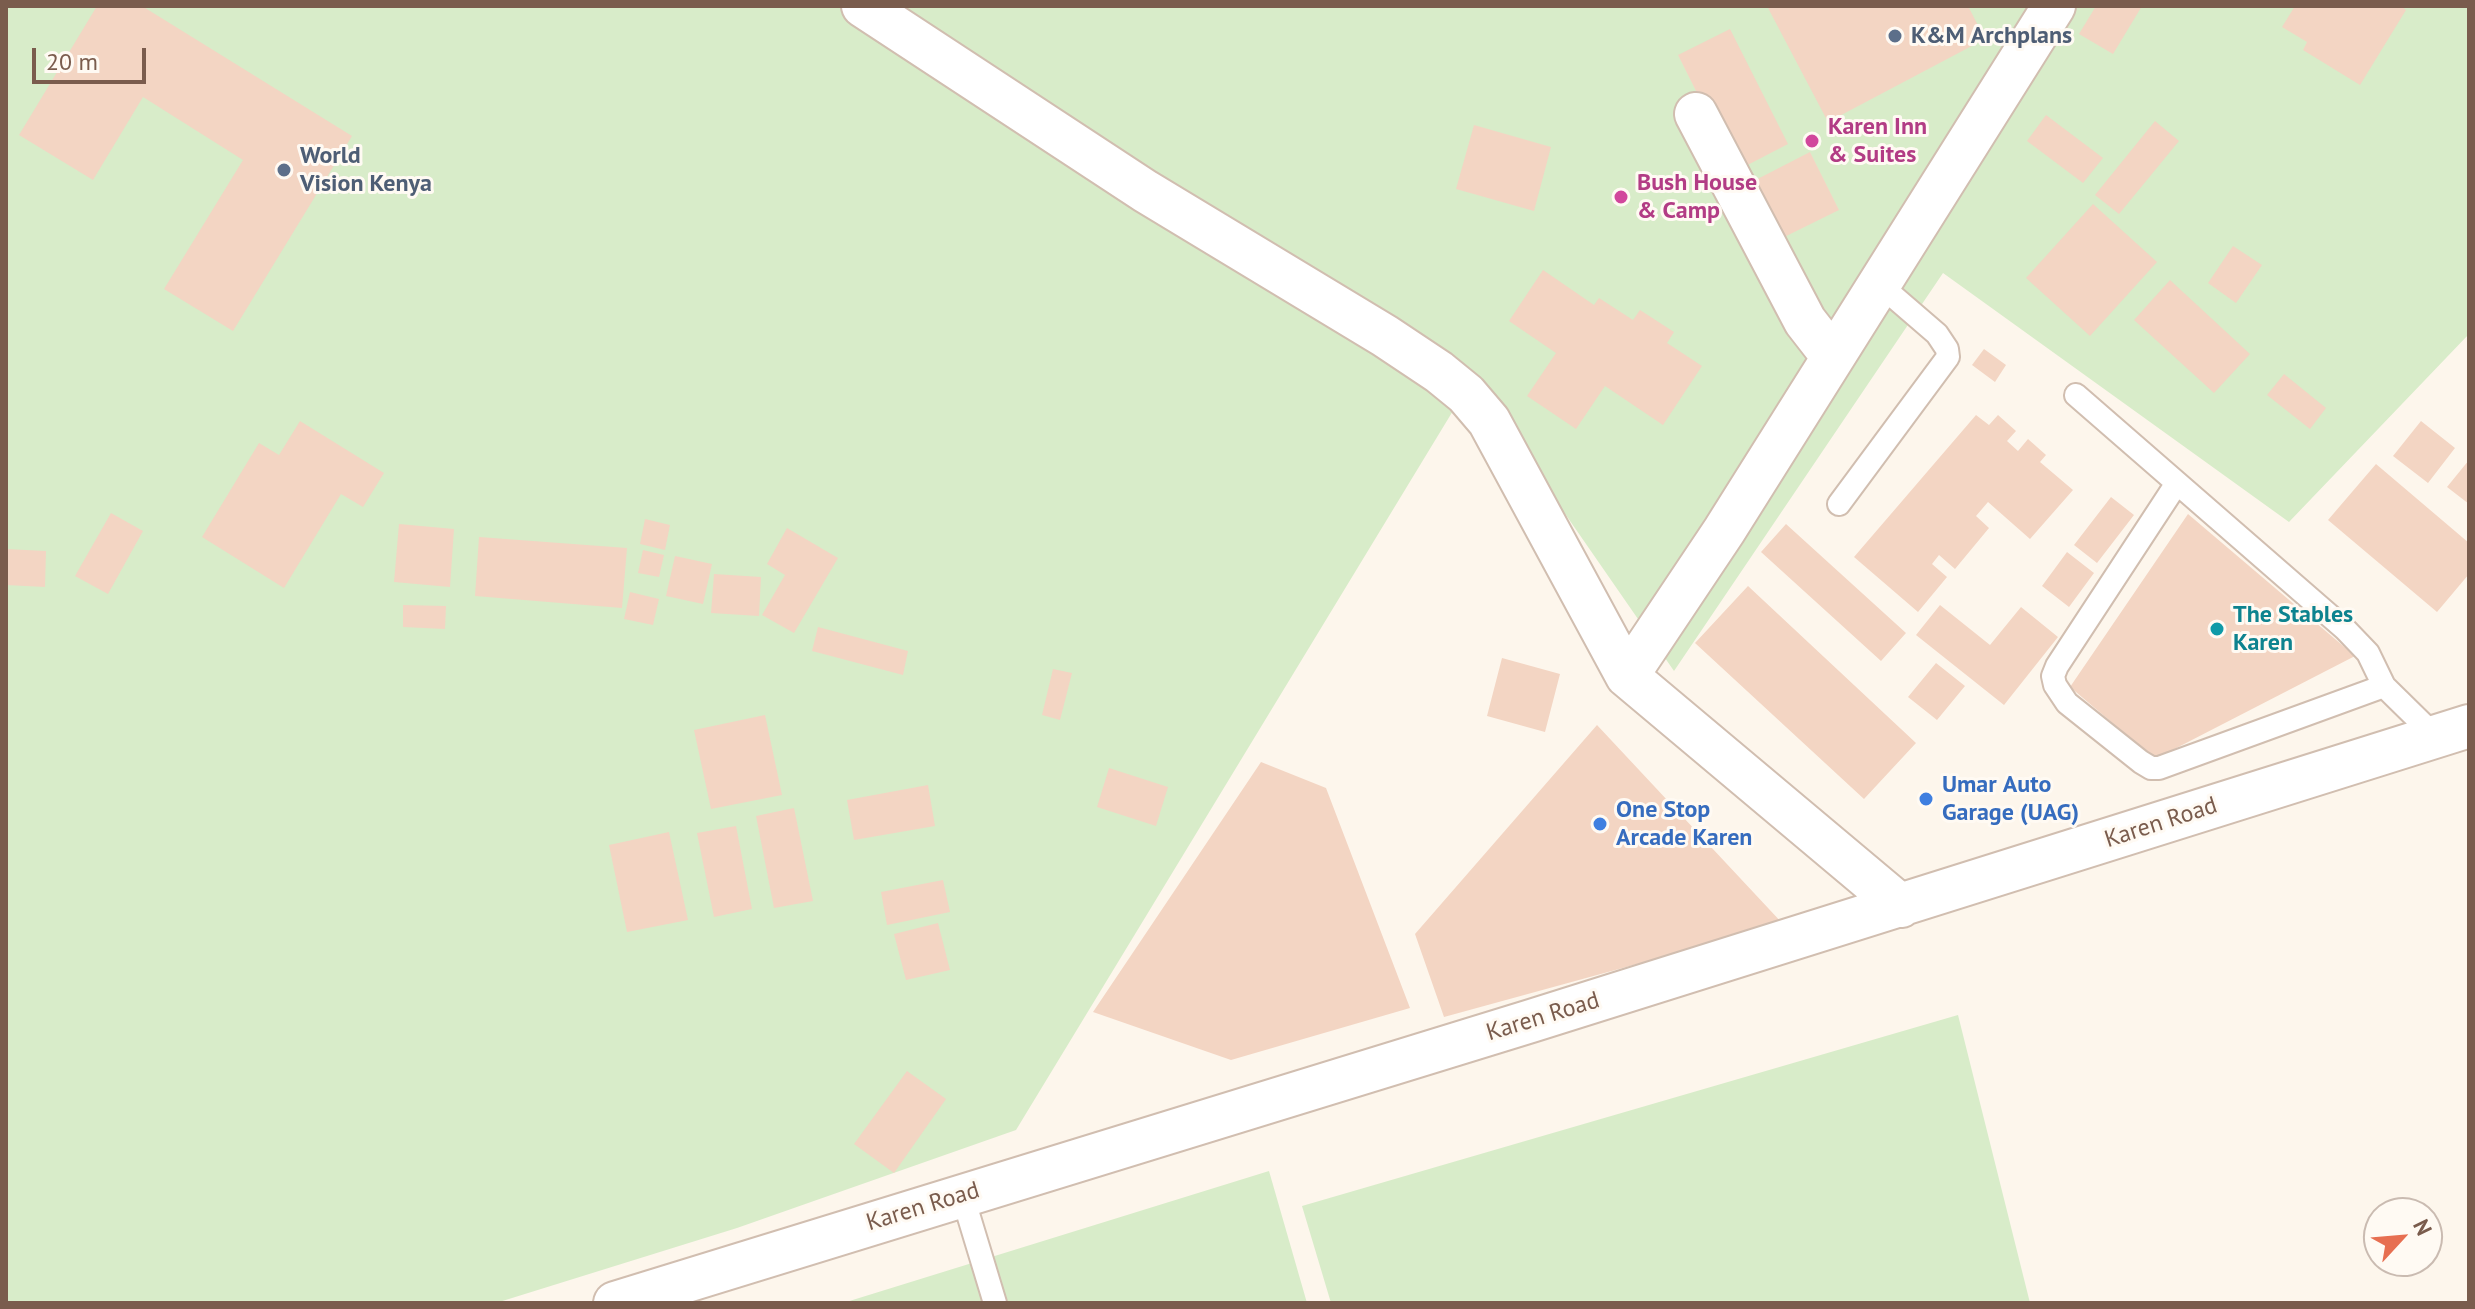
<!DOCTYPE html>
<html>
<head>
<meta charset="utf-8">
<style>
	body { margin:0 }
	#map { position:relative; width:2475px; height:1309px; overflow:hidden; background:#fdf6ec; font-family:"PT Sans",sans-serif }
	canvas { display:block }
	.frame { position:absolute; inset:0; border:8px solid #7a5c4d; pointer-events:none }
	.north { position:absolute; left:2363px; top:1197px; width:80px; height:80px; box-sizing:border-box; background:#fffaf3; border:2px solid #cabbb1; border-radius:50%; rotate:64deg; font-size:22px; font-weight:700; line-height:32px; text-align:center; color:#7a5c4d }
	.north::after { content:''; display:block; margin:auto; width:28px; height:36px; background:#e76f51; clip-path:polygon(50% 0,100% 100%,50% 72%,0 100%) }
	.scale { position:absolute; left:32px; top:48px; width:114px; height:36px; box-sizing:border-box; border:4px solid #7a5c4d; border-top:0; padding-left:10px; font-size:24px; line-height:28px; white-space:nowrap; color:#7a5c4d; -webkit-text-stroke:6px #fffaf3; paint-order:stroke }
</style>
</head>
<body>
<div id="map">
<canvas width="2475" height="1309"></canvas>
<div class="frame"></div>
<div class="north">N</div>
<div class="scale">20 m</div>
</div>
<script>
const c = document.querySelector('canvas').getContext('2d');
c.lineJoin = 'round';
function fillPath(path, color) { c.fillStyle = color; c.fill(path, 'evenodd'); }
const shape = rows => new Path2D(rows.map(r => 'M' + r).join(''));
function trace(path, color, width, dash) { c.strokeStyle = color; c.lineWidth = width; c.lineCap = dash ? 'butt' : 'round'; c.setLineDash(dash || []); c.stroke(path); }
function write(font, color, halo, rows, align = 'center') {
  c.font = font + ' "PT Sans",sans-serif'; c.lineWidth = 6; c.setLineDash([]); c.textBaseline = 'middle'; c.strokeStyle = halo; c.fillStyle = color; for (const [text, x, y, turn = 0] of rows) {
    c.save(); c.translate(x, y); c.rotate((+turn || 0) * Math.PI / 180); c.textAlign = isNaN(turn) ? turn : align; if (halo) c.strokeText(text, 0, 0); c.fillText(text, 0, 0); c.restore();
  }
}
const green = shape([
	[6,6,2469,6,2469,334,2289,522,1943,273,1674,671,1550,492,1476,373,1016,1130,737,1228,496,1303,6,1303],
	[1958,1015,2030,1303,1331,1303,1302,1206],
	[1269,1171,1307,1303,843,1303]
]);
const building = shape([
	[97,6,142,6,352,136,233,331,164,289,243,160,143,97,93,180,19,135],
	[1767,6,1968,6,1985,39,1828,122],
	[2096,6,2142,6,2113,54,2079,34],
	[2295,6,2401,6,2406,10,2360,85,2303,50,2307,42,2282,27],
	[1730,29,1788,144,1736,171,1678,55],
	[2046,115,2103,158,2083,183,2027,141],
	[2155,121,2179,141,2119,214,2095,195],
	[1474,125,1551,147,1534,211,1456,189],
	[1810,152,1839,210,1768,245,1740,188],
	[2093,204,2157,262,2090,336,2026,278],
	[2233,246,2262,265,2236,303,2208,283],
	[1543,270,1594,305,1599,298,1633,320,1640,310,1674,332,1667,343,1702,366,1663,425,1605,386,1576,429,1527,396,1556,353,1509,321],
	[2170,280,2250,354,2214,393,2134,320],
	[1984,349,2006,365,1995,382,1972,365],
	[2284,374,2326,408,2310,429,2267,395],
	[1976,415,1989,425,1998,415,2016,431,2007,441,2018,451,2028,439,2046,455,2040,462,2073,490,2030,539,1988,502,1976,516,1989,528,1955,569,1939,555,1932,564,1947,577,1918,612,1854,557],
	[300,421,384,473,363,507,341,494,284,588,202,537,259,443,279,455],
	[2421,421,2455,448,2428,483,2393,456],
	[2469,460,2469,504,2447,487],
	[2376,464,2469,543,2469,574,2437,612,2328,520],
	[2111,497,2134,515,2097,563,2074,545],
	[111,513,143,531,108,594,75,576],
	[2188,514,2355,656,2155,759,2070,687],
	[645,519,670,525,665,550,640,544],
	[399,524,454,529,450,587,394,582],
	[1786,524,1906,633,1881,661,1761,552],
	[787,528,838,558,794,633,762,615,785,575,767,564],
	[479,537,627,548,622,608,475,596],
	[6,549,46,551,45,587,6,585],
	[643,550,664,555,659,577,638,573],
	[2067,552,2094,573,2069,607,2042,586],
	[675,556,712,564,703,604,666,596],
	[714,574,761,577,759,616,711,613],
	[1748,586,1916,743,1864,799,1695,643],
	[630,592,659,599,653,625,624,619],
	[403,605,446,606,445,629,403,627],
	[1940,605,1990,645,2021,607,2058,637,2004,705,1916,635],
	[818,627,908,651,903,675,812,651],
	[1502,658,1560,674,1545,732,1487,716],
	[1936,663,1965,686,1937,720,1908,697],
	[1053,669,1072,673,1060,720,1042,715],
	[765,715,782,795,711,809,694,730],
	[1597,725,1783,924,1444,1017,1415,934],
	[1261,762,1326,788,1410,1008,1231,1060,1093,1012],
	[1109,768,1168,787,1156,826,1097,807],
	[928,785,935,826,854,840,847,800],
	[794,808,813,901,774,908,756,816],
	[736,826,752,909,714,917,697,833],
	[669,832,688,920,627,932,609,845],
	[943,880,950,912,887,925,881,892],
	[938,923,950,970,906,980,894,934],
	[907,1071,946,1099,894,1173,854,1144]
]);
const lane = shape([
	[2076,395,2345,629,2368,653,2384,686,2436,737],
	[2177,483,2057,666,2053,676,2055,685,2067,703,2141,762,2151,768,2159,768,2384,686],
	[1839,504,1948,357,1947,349,1937,334,1879,284],
	[962,1194,995,1303]
]);
const street = shape([
	[863,6,1145,191,1385,336,1439,372,1466,394,1489,421,1627,676,1901,906],
	[1696,114,1805,321,1833,357],
	[1627,676,1724,531,2054,6],
	[615,1303,1531,1021,2469,726]
]);
const markers = [
	[1895,36,8,"#5c6f8a"],
	[1812,141,8,"#d1479c"],
	[284,170,8,"#5c6f8a"],
	[1621,197,8,"#d1479c"],
	[2217,629,8,"#0f9aa8"],
	[1926,799,8,"#3f7fe0"],
	[1600,824,8,"#3f7fe0"]
];
const serviceNames = [
	["K&M Archplans",1911,36],
	["World",300,156],
	["Vision Kenya",300,184]
];
const hotelNames = [
	["Karen Inn",1828,127],
	["& Suites",1828,155],
	["Bush House",1637,183],
	["& Camp",1637,211]
];
const cultureNames = [
	["The Stables",2233,615],
	["Karen",2233,643]
];
const shopNames = [
	["Umar Auto",1942,785],
	["Garage (UAG)",1942,813],
	["One Stop",1616,810],
	["Arcade Karen",1616,838]
];
const streetNames = [
	["Karen Road",2161,823,-18],
	["Karen Road",1543,1017,-17],
	["Karen Road",923,1207,-17]
];
fillPath(green, '#d8ecc9');
fillPath(building, '#f3d5c3');
trace(lane, '#d1beb0', 26);
trace(street, '#d1beb0', 46);
trace(lane, '#fff', 22);
trace(street, '#fff', 42);
for (const [x, y, r, color] of markers) { const dot = new Path2D(); dot.arc(x, y, r, 0, 2 * Math.PI); c.fillStyle = color; c.fill(dot); trace(dot, '#fffaf3', 3); }
write('bold 24px', '#4e5e75', '#fffaf3', serviceNames, 'left');
write('bold 24px', '#b23c85', '#fffaf3', hotelNames, 'left');
write('bold 24px', '#0d838f', '#fffaf3', cultureNames, 'left');
write('bold 24px', '#366cbe', '#fffaf3', shopNames, 'left');
write('24px', '#7a5c4d', '#fffaf3', streetNames);
</script>
</body>
</html>
